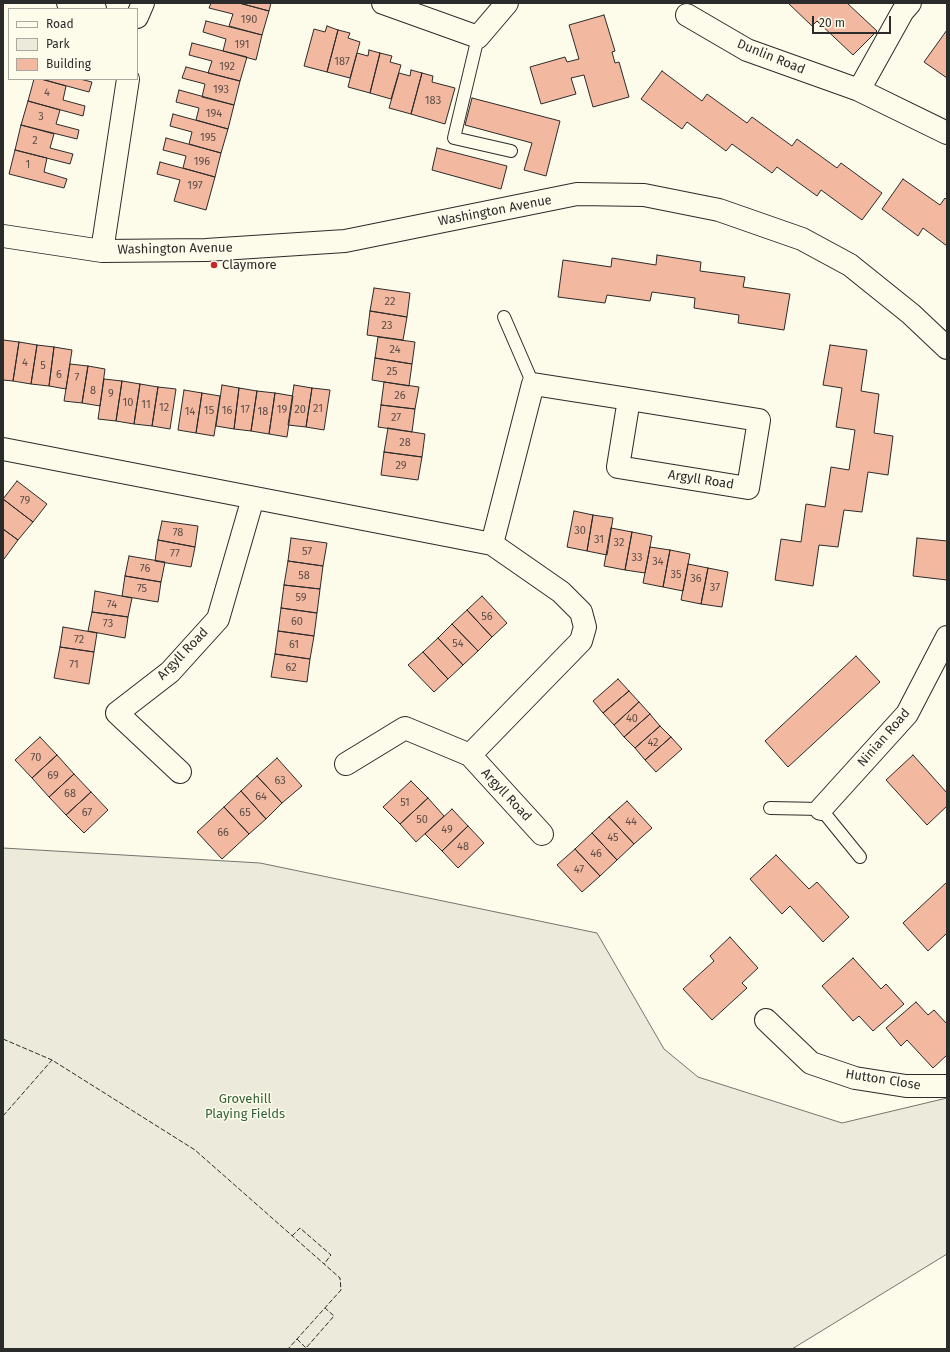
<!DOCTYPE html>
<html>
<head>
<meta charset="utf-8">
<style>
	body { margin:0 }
	#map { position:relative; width:950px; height:1352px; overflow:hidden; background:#fdfbea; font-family:"Fira Sans",sans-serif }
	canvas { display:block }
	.frame { position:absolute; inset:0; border:4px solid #2b2b2b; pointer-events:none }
	.legend { position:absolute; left:8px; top:8px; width:130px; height:72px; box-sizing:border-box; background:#fdfbea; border:1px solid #a9a89e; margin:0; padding:5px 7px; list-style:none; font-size:12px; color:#2b2b2b }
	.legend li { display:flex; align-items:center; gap:8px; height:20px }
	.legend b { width:20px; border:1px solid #a9a89e }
	.scale { position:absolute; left:812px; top:16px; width:79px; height:18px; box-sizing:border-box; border:2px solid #2b2b2b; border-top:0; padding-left:5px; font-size:12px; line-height:14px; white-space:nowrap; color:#2b2b2b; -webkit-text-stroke:3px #fdfbea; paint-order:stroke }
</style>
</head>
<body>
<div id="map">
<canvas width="950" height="1352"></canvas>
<div class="frame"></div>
<ul class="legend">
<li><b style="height:5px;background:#fdfbea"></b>Road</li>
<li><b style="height:11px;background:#ecebdb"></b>Park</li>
<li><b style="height:11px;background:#f2b8a0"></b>Building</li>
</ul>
<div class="scale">20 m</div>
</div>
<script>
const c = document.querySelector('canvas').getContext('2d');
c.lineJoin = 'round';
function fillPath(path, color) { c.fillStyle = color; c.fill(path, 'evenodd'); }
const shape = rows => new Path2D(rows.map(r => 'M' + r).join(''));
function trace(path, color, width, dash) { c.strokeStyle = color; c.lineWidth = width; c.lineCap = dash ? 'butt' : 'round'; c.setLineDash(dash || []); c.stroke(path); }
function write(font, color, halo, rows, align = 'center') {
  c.font = font + ' "Fira Sans",sans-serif'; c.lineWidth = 3; c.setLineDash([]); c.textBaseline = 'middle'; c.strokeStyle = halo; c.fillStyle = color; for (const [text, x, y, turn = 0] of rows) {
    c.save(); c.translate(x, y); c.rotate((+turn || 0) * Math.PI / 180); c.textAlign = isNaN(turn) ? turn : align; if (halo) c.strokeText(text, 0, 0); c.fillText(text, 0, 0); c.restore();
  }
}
const green = shape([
	[3,848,260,863,597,933,664,1049,698,1077,842,1123,947,1098,947,1254,792,1349,3,1349,3,848]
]);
const building = shape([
	[211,3,239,3,269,11,262,35,229,26,233,14,209,8,211,3],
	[239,3,271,3,269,11,239,3],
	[788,3,847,3,877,31,853,55,817,21,812,26,788,3],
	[604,15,615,51,612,52,615,63,619,62,629,97,593,107,584,75,571,78,576,94,541,104,530,67,565,57,567,62,579,59,569,25,604,15],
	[206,21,262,35,256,60,223,51,226,39,203,32,206,21],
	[327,26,338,30,327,72,304,66,314,29,325,32,327,26],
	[338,30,350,33,348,38,360,42,350,78,327,72,338,30],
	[947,30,947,78,924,62,947,30],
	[192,43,247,57,240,81,208,73,212,61,189,55,192,43],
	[369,50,380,53,370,93,348,87,357,53,368,56,369,50],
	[380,53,392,56,390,62,401,65,391,99,370,93,380,53],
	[186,67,240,81,234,105,202,97,205,84,182,78,186,67],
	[411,70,422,73,411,114,389,108,399,73,410,76,411,70],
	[662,71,702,101,707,94,747,123,752,117,792,146,797,139,837,168,841,163,882,193,862,220,821,190,817,196,777,167,772,173,732,144,726,151,687,122,682,129,641,99,662,71],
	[422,73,433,76,432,82,455,88,445,124,411,114,422,73],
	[34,79,41,79,66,86,63,100,85,106,83,116,28,101,34,79],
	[41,79,80,79,92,82,89,92,41,79],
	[179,90,234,105,228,129,196,120,199,108,176,102,179,90],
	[472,98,560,121,546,176,524,170,532,143,465,125,472,98],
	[28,101,60,110,56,124,79,130,77,139,21,125,28,101],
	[173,114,228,129,221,153,189,144,192,132,170,126,173,114],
	[21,125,54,134,50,148,73,154,70,164,15,150,21,125],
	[166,138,221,153,215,177,183,168,186,156,163,150,166,138],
	[437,148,507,166,501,189,432,170,437,148],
	[15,150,47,158,44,172,67,179,64,188,9,174,15,150],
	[160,162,215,177,206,210,174,201,180,180,157,174,160,162],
	[903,179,940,205,945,198,947,200,947,246,923,228,918,236,882,209,903,179],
	[657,255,701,262,700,271,745,277,743,287,790,294,784,330,738,323,739,315,694,308,695,298,652,292,650,301,607,295,605,303,558,297,563,260,611,267,612,258,656,265,657,255],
	[374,288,410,293,407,317,370,311,374,288],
	[370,311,407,317,403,340,367,335,370,311],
	[378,337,415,342,412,364,375,358,378,337],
	[3,340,19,342,13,381,3,380,3,340],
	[19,342,37,345,31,384,13,381,19,342],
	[37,345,54,347,49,386,31,384,37,345],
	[830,345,867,350,861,391,879,394,874,433,893,436,888,475,868,472,862,512,844,510,838,547,819,545,813,586,775,580,781,539,801,542,806,504,825,507,831,467,849,470,855,430,836,427,842,388,823,385,830,345],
	[54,347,72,350,66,389,49,386,54,347],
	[375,358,412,364,409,386,372,380,375,358],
	[70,364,88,366,82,403,64,401,70,364],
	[88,366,105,369,100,406,82,403,88,366],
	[104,379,122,381,116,421,98,419,104,379],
	[122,381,140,384,134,424,116,421,122,381],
	[384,382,419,387,415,409,381,405,384,382],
	[140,384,158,387,152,426,134,424,140,384],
	[222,385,239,388,234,429,216,426,222,385],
	[294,385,312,388,306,427,288,425,294,385],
	[158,387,176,389,170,429,152,426,158,387],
	[239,388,257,391,251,431,234,429,239,388],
	[312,388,330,390,324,430,306,427,312,388],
	[184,390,202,393,196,433,178,430,184,390],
	[257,391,275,393,269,434,251,431,257,391],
	[202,393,220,396,214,436,196,433,202,393],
	[275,393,293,396,287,437,269,434,275,393],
	[381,405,415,409,412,432,378,427,381,405],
	[388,428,425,434,422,457,384,452,388,428],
	[384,452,422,457,418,480,381,475,384,452],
	[17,481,47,504,33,522,3,499,17,481],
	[3,499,33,522,18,540,3,529,3,499],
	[574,511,593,515,587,551,567,547,574,511],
	[593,515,613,518,607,555,587,551,593,515],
	[162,521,198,526,195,547,158,540,162,521],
	[611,528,632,532,625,570,604,566,611,528],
	[3,529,18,540,4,559,3,559,3,529],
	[632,532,652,536,645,573,625,570,632,532],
	[291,538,327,543,323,566,288,561,291,538],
	[917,538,947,541,947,580,913,576,917,538],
	[158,540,195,547,191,567,155,561,158,540],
	[650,547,670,550,663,587,643,583,650,547],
	[670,550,690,554,683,591,663,587,670,550],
	[129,556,165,562,161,582,125,576,129,556],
	[288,561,323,566,320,589,284,585,288,561],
	[688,564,708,568,701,604,681,600,688,564],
	[708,568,728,572,722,607,701,604,708,568],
	[125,576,161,582,158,602,122,596,125,576],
	[284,585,320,589,317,613,281,608,284,585],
	[95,591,132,598,128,617,92,612,95,591],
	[482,596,507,623,492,637,467,610,482,596],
	[281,608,317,613,314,636,278,631,281,608],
	[467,610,492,637,478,651,452,624,467,610],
	[92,612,128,617,125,638,88,631,92,612],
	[452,624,478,651,463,665,438,638,452,624],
	[63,627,97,633,94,652,60,647,63,627],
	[278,631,314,636,310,659,275,654,278,631],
	[438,638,463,665,448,679,423,652,438,638],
	[60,647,94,652,89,684,54,678,60,647],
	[423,652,448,679,434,692,408,665,423,652],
	[275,654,310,659,307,682,271,677,275,654],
	[856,656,880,682,788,767,765,741,856,656],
	[618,679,629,691,603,713,593,701,618,679],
	[629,691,639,702,614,725,603,713,629,691],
	[639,702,650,714,624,737,614,725,639,702],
	[650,714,660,726,635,748,624,737,650,714],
	[660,726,671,737,645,760,635,748,660,726],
	[40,737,57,755,32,778,15,760,40,737],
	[671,737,682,749,656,772,645,760,671,737],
	[57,755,74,774,49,797,32,778,57,755],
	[913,755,947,793,947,806,927,825,886,780,913,755],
	[277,758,302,786,282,803,257,776,277,758],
	[74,774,91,792,66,815,49,797,74,774],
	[257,776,282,803,266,819,241,791,257,776],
	[411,781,428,798,400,824,383,807,411,781],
	[241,791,266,819,249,834,224,807,241,791],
	[91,792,108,810,84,833,66,815,91,792],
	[428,798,444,816,416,842,400,824,428,798],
	[627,801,652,828,634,844,609,817,627,801],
	[224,807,249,834,222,859,197,832,224,807],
	[452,809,468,826,442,851,425,834,452,809],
	[609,817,634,844,617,860,592,833,609,817],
	[468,826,484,843,458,868,442,851,468,826],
	[592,833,617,860,600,876,575,849,592,833],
	[575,849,600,876,582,892,557,865,575,849],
	[776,855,809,889,817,882,849,917,823,942,790,906,782,914,750,879,776,855],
	[947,882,947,933,928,951,903,923,947,882],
	[730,937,758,968,742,983,747,988,712,1020,683,989,714,961,710,956,730,937],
	[853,958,881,989,886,984,904,1004,873,1031,859,1016,853,1021,822,986,853,958],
	[916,1002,928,1015,934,1010,947,1024,947,1055,933,1068,907,1040,901,1046,886,1028,916,1002]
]);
const lane = shape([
	[478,37,454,138,511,151],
	[504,317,533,384],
	[770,808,821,809,860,857]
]);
const street = shape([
	[68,3,95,9],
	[383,3,478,37,507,3],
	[687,15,747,50,859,90,947,133],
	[137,17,143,3],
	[859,90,903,11,910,3],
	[3,236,102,251,206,250,345,241,577,194,644,195,719,210,802,239,850,265,911,314,947,348],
	[102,251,128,79],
	[3,449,492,544,561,592,581,612,585,627,581,641,470,755],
	[492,544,533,384,629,399,759,420,748,488,618,467,629,399],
	[346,764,405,728,470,755,542,834],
	[180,772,117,713,170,672,218,619,253,498],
	[821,809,907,714,947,637],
	[766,1020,811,1063,855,1078,906,1086,947,1086]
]);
const fence = shape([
	[3,1039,52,1060],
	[3,1116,52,1060,195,1150,340,1278,341,1290,288,1349],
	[292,1236,300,1228,331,1255,324,1264],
	[297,1339,306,1348,334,1316,325,1308]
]);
const markers = [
	[214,265,4,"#c62828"]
];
const numberNames = [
	["190",249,20],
	["191",242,45],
	["187",342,62],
	["192",227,67],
	["193",221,90],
	["4",47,93],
	["183",433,101],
	["194",214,114],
	["3",41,117],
	["195",208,138],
	["2",35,141],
	["196",202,162],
	["1",28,165],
	["197",195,186],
	["22",390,302],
	["23",387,326],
	["24",395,350],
	["4",25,363],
	["5",43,366],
	["25",392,372],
	["6",59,375],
	["7",77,378],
	["8",93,391],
	["9",111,394],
	["26",400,396],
	["10",128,403],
	["11",146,405],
	["12",164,408],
	["21",318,409],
	["17",245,410],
	["19",282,410],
	["20",300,410],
	["15",209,411],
	["16",227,411],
	["14",190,412],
	["18",263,412],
	["27",396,418],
	["28",405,443],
	["29",401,466],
	["79",25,501],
	["30",580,531],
	["78",178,533],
	["31",599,540],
	["32",619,543],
	["57",307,552],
	["77",175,554],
	["33",637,558],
	["34",658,562],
	["76",145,569],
	["35",676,575],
	["58",304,576],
	["36",696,579],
	["37",715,588],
	["75",142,589],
	["59",301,598],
	["74",112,605],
	["56",487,617],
	["60",297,622],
	["73",108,624],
	["72",79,640],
	["54",458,644],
	["61",294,645],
	["71",74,665],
	["62",291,668],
	["40",632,719],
	["42",653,743],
	["70",36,758],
	["69",53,776],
	["63",280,781],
	["68",70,794],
	["64",261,797],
	["51",405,803],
	["67",87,813],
	["65",245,813],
	["50",422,820],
	["44",631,822],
	["49",447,830],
	["66",223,833],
	["45",613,838],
	["48",463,847],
	["46",596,854],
	["47",579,870]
];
const streetNames = [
	["Dunlin Road",771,57,22],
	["Washington Avenue",495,211,-11],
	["Washington Avenue",175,249,-1],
	["Argyll Road",701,480,9],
	["Argyll Road",183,654,-46],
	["Ninian Road",884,738,-49],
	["Argyll Road",506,795,47],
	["Hutton Close",883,1080,9]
];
const poiNames = [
	["Claymore",222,265]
];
const parkNames = [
	["Grovehill",245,1099],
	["Playing Fields",245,1114]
];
fillPath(green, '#ecebdb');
trace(green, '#74746e', 1);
fillPath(building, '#f2b8a0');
trace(building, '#2b2b2b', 1);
trace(lane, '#2b2b2b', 14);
trace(street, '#2b2b2b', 24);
trace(lane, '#fdfbea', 12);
trace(street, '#fdfbea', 22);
trace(fence, '#2b2b2b', 1, [5, 2]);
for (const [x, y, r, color] of markers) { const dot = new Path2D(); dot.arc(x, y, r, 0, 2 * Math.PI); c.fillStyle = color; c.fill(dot); trace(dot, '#fdfbea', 1.5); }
write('11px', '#5d4e48', null, numberNames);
write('13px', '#2b2b2b', '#fdfbea', streetNames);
write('13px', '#2b2b2b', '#fdfbea', poiNames, 'left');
write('13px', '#34623c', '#fdfbea', parkNames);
</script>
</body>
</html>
